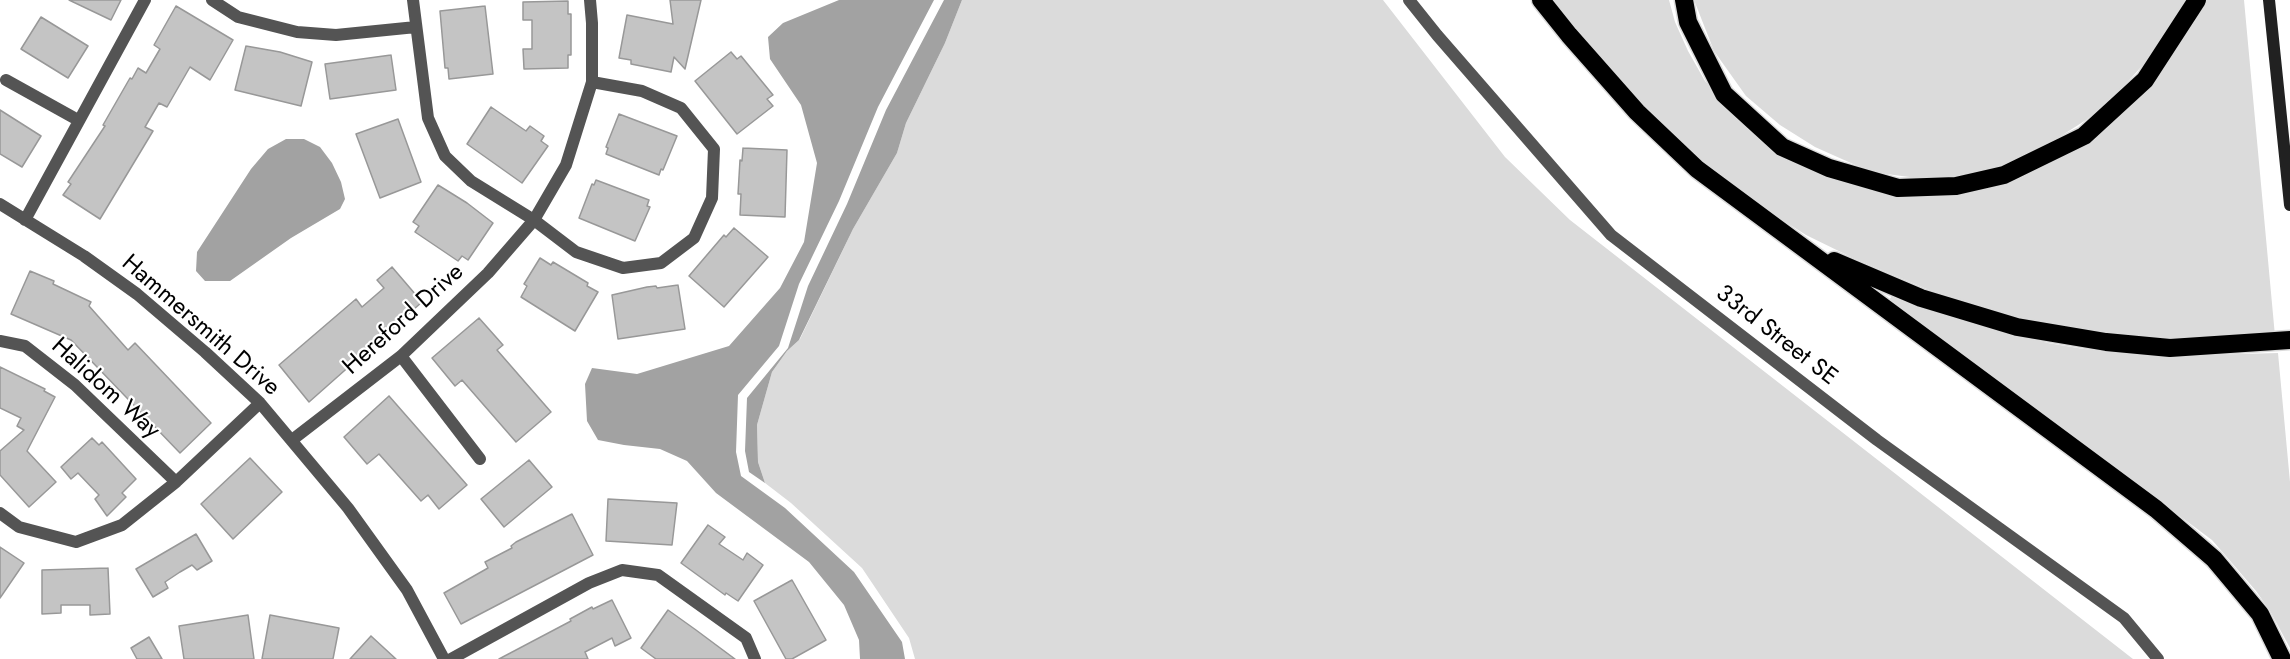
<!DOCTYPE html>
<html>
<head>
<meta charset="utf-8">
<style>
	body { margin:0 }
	canvas { display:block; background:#fff }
</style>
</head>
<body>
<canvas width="2290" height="659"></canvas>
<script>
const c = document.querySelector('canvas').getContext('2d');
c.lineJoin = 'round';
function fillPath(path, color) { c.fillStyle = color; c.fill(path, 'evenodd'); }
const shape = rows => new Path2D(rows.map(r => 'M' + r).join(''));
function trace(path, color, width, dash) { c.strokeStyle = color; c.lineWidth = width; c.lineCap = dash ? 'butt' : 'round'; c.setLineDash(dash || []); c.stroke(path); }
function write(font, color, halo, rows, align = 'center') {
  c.font = font + ' Jost,sans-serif'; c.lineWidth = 4.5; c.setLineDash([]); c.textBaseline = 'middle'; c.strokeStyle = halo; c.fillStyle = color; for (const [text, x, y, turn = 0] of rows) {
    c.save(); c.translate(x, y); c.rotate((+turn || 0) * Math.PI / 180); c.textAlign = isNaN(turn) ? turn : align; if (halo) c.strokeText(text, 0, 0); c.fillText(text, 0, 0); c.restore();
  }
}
const green = shape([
	[962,0,1383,0,1505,157,1570,220,2133,659,915,659,909,638,862,568,791,503,765,483,758,462,757,425,772,372,787,351,800,339,853,229,897,153,906,123,945,43],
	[1553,0,1669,0,1675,22,1688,51,1705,81,1745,126,1772,147,1828,177,1865,189,1900,193,1992,186,2037,169,2080,144,2204,0,2244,0,2275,336,2197,339,2155,338,2109,335,2014,318,1953,300,1853,258,1806,235,1768,211,1700,159,1664,127,1616,77],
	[1694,0,2187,0,2158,48,2116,95,2086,120,2050,143,2016,160,1972,175,1925,179,1871,172,1815,147,1780,125,1746,96,1714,51],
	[1892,296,1981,326,2048,343,2084,349,2166,356,2278,353,2290,482,2290,648,2270,611,2256,591,2212,540,1942,339,1888,301]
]);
const water = shape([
	[839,0,934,0,878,107,839,201,799,284,779,346,738,395,736,452,741,476,785,508,854,572,902,642,905,659,860,659,859,640,844,605,809,562,716,493,687,461,660,449,624,445,598,440,587,421,585,384,592,368,637,374,729,346,780,288,804,242,817,163,801,105,770,59,768,37,783,23],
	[944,0,962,0,945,43,906,123,897,153,853,229,799,340,787,351,772,372,757,425,758,462,765,483,749,472,745,451,747,398,788,348,808,286,847,204,886,110],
	[286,139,304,139,320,147,332,163,341,182,345,199,340,209,291,238,230,281,205,281,196,271,197,252,251,169,268,149]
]);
const building = shape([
	[69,0,121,0,111,20,69,0],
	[670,0,701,0,685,69,674,57,671,72,631,64,631,60,619,58,627,15,673,24,670,0],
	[568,1,568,14,571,14,571,55,568,55,568,68,524,69,523,49,532,49,532,20,523,20,523,2,568,1],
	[176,6,233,40,210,80,190,67,167,107,159,103,145,127,153,131,100,219,63,195,71,184,68,182,105,126,103,125,130,78,132,79,138,68,146,73,160,49,154,45,176,6],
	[485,6,493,74,449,79,448,68,445,68,440,11,485,6],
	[41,17,88,46,68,78,21,49,41,17],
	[246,46,280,52,312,62,301,106,235,90,246,46],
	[731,52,737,59,741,56,773,95,767,99,773,106,737,134,695,81,731,52],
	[391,55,396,90,330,99,325,64,391,55],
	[491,107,526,131,530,126,544,136,541,141,548,146,522,183,467,144,491,107],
	[0,110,41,136,22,167,0,154,0,110],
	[619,114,677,136,663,170,661,169,659,175,606,154,608,148,606,147,619,114],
	[398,119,421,182,380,198,356,134,398,119],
	[743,148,787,150,785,217,740,215,741,194,738,194,740,160,742,161,743,148],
	[596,180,649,200,647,206,650,207,635,241,579,218,592,184,594,185,596,180],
	[438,185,467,203,493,223,468,260,462,256,458,261,415,232,419,226,413,222,438,185],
	[734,228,768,257,724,307,689,276,724,235,726,237,734,228],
	[540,258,551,265,553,262,588,283,587,286,598,292,575,331,521,297,527,286,524,284,540,258],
	[392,267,422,302,309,402,279,365,356,299,362,307,384,288,377,280,392,267],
	[30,271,54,281,53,284,91,302,89,306,128,350,135,343,211,423,180,453,71,340,11,314,30,271],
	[678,285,685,329,618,339,612,295,647,287,656,286,657,288,678,285],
	[479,318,503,345,497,350,551,412,516,442,462,380,455,386,432,358,479,318],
	[0,367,45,389,44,391,55,397,27,451,56,482,29,507,0,475,0,451,24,430,17,426,21,418,0,408,0,367],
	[389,396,467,485,439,509,428,495,421,501,379,454,367,464,344,437,389,396],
	[92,438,99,445,102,442,136,479,122,493,126,497,107,516,95,499,99,495,78,473,71,479,61,467,92,438],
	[250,458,282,492,233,539,201,504,250,458],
	[529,460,552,487,504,527,481,499,529,460],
	[608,499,677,503,672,545,606,541,608,499],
	[572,514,593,555,461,624,444,593,488,568,485,562,512,548,511,546,516,542,572,514],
	[708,525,725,537,719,544,743,560,747,553,763,565,738,601,726,593,725,595,681,563,708,525],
	[196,534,212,561,197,570,192,565,180,572,165,582,168,588,153,597,136,569,196,534],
	[0,547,24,563,0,598,0,547],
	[108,568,110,614,90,615,90,605,61,605,61,613,42,614,42,570,108,568],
	[792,580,826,640,792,659,786,659,754,601,792,580],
	[612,600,631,638,615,646,612,638,585,652,588,659,499,659,571,621,570,619,592,607,593,609,612,600],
	[668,610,696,630,735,659,656,659,641,648,668,610],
	[248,615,254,659,184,659,179,626,248,615],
	[270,615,339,628,333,659,262,659,270,615],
	[371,636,396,659,350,659,371,636],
	[149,637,162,659,137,659,131,648,149,637]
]);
const street = shape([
	[212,0,238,17,297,32,336,35,416,27],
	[413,0,428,118,445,156,471,181,534,220,576,252,623,268,661,263,694,238,712,198,714,149,681,108,642,91,592,82],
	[1409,0,1437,35,1611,235,1877,440,2124,618,2158,659],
	[6,80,78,120],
	[0,204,84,256,137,294,205,352,260,403,348,508,407,590,444,659],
	[25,220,145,0],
	[0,341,25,346,75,385,176,482],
	[401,356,480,459],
	[292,440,401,356,488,273,534,220,566,165,592,82,592,23,590,0],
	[0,513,19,527,76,542,122,525,176,482,260,403],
	[451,659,589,583,622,570,658,575,746,638,755,659]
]);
const secondary = shape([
	[2269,0,2290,205]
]);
const highway = shape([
	[1541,0,1569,35,1637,112,1697,169,2156,509,2214,559,2260,614,2282,659],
	[1684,0,1688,22,1724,94,1782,147,1829,168,1898,188,1956,186,2004,175,2084,136,2145,80,2197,0],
	[1834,261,1921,298,2017,327,2106,342,2170,348,2290,340]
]);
const streetNames = [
	["Hereford Drive",404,320,-42],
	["Hammersmith Drive",200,326,41],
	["33rd Street SE",1776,336,38],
	["Halidom Way",105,389,42]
];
fillPath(green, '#dbdbdb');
fillPath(water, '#a2a2a2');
fillPath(building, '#c4c4c4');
trace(building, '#989898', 1.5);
trace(highway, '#dbdbdb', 21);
trace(street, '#545454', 12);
trace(secondary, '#212121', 12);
trace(highway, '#000', 18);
write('24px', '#000', '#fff', streetNames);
</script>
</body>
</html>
